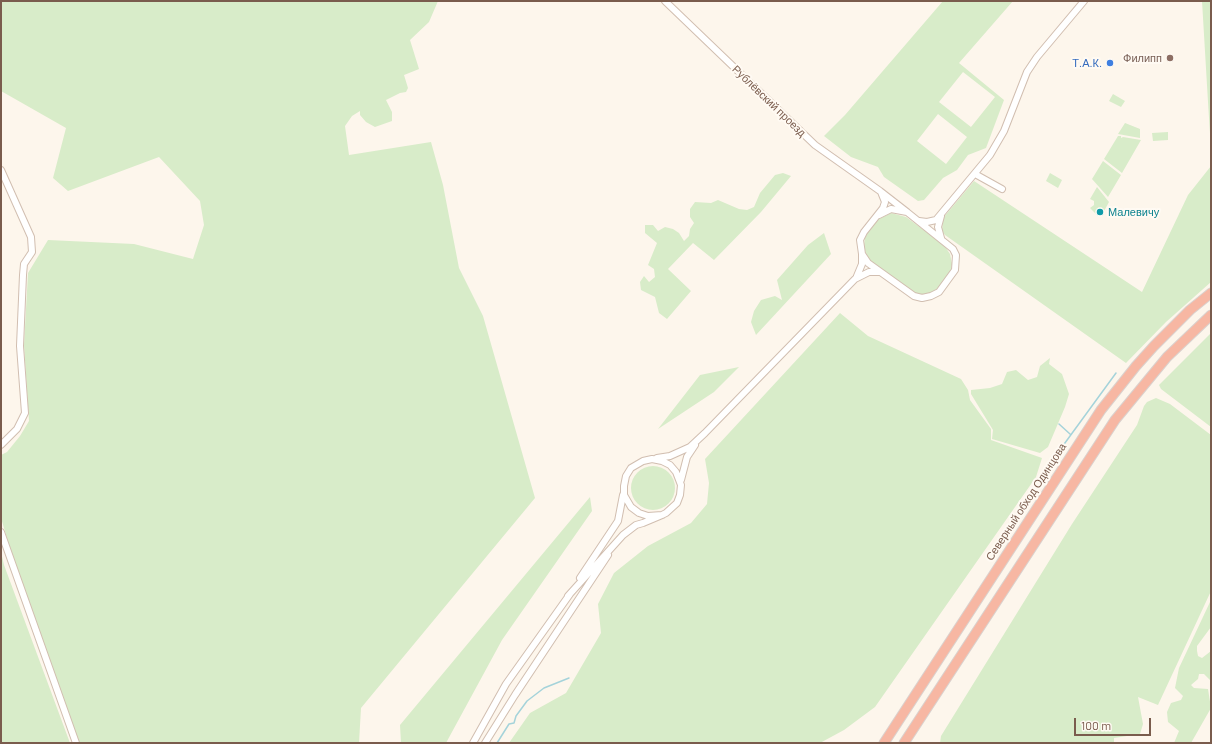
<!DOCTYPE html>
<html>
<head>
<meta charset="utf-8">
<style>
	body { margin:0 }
	#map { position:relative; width:1212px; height:744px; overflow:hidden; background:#fdf6ec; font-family:Barlow,sans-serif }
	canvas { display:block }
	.frame { position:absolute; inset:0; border:2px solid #7a5c4d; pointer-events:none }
	.scale { position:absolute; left:1074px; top:718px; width:77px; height:18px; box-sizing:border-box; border:2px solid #7a5c4d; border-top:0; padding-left:5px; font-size:12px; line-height:14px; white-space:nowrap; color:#7a5c4d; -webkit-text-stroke:3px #fffaf3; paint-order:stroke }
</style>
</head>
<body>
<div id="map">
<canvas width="1212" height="744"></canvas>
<div class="frame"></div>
<div class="scale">100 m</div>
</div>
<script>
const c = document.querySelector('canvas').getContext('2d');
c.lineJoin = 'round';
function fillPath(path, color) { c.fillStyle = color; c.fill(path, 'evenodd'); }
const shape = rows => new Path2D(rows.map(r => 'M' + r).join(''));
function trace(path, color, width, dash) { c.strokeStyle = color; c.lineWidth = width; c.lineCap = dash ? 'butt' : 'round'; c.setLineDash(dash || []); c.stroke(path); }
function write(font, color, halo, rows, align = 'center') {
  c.font = font + ' Barlow,sans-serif'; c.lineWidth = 4; c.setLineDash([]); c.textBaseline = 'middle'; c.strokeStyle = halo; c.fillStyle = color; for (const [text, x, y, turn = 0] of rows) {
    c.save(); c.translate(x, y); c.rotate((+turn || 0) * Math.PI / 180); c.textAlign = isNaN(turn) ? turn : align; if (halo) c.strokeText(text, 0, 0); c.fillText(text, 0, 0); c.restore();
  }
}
const green = shape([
	[1,1,438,1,429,22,410,40,419,69,404,75,408,88,406,92,400,93,386,100,392,112,392,121,375,127,366,122,360,115,360,111,352,116,345,126,349,155,431,142,443,185,459,268,483,316,535,498,361,708,359,743,79,743,12,555,1,518,1,455,7,452,20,436,29,421,24,345,28,273,48,240,134,244,193,259,204,225,200,201,159,157,68,191,53,178,66,128,1,91],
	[943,1,1013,1,959,63,1004,100,986,148,968,155,957,170,943,178,924,200,918,201,884,177,878,167,851,157,824,136,845,115],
	[963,72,995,97,971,127,939,102],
	[938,114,967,137,946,164,917,141],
	[1202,1,1211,1,1211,149,1208,102],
	[1113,94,1125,101,1121,107,1109,101],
	[1125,123,1140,129,1140,138,1118,134],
	[1168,132,1168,140,1153,141,1152,133],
	[1118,136,1121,136,1121,138,1123,137,1141,140,1122,173,1104,159],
	[1103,161,1121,175,1108,197,1092,179],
	[1211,166,1211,282,1166,322,1126,363,945,235,942,231,943,218,974,181,1142,292,1188,195],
	[783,173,791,176,761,212,714,260,693,243,668,269,691,291,667,319,659,313,655,297,641,290,640,282,644,276,649,282,655,277,654,269,648,265,657,243,645,233,645,225,653,225,658,231,665,227,673,229,679,233,684,241,689,236,690,229,694,223,690,217,690,209,695,202,711,203,718,200,739,209,747,210,754,207,760,193,775,175],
	[1050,173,1062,180,1058,188,1046,181],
	[1097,187,1109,202,1103,213,1099,208,1097,210,1096,214,1090,208,1094,205,1094,201,1090,199],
	[891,213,906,217,944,245,950,254,952,264,950,273,938,288,929,294,914,294,870,262,867,256,864,247,865,236,877,220],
	[824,233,831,254,756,335,751,322,754,311,761,300,775,296,782,300,777,280,808,245],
	[840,313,868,336,961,379,968,390,970,400,991,429,991,440,1042,458,1036,477,875,707,844,730,820,743,509,743,530,713,566,693,601,633,598,604,614,573,648,546,691,523,707,504,709,483,705,459],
	[1211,333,1211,427,1161,389,1159,385],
	[1050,358,1049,364,1062,374,1069,394,1065,407,1048,447,1040,453,992,439,993,430,971,394,971,390,990,388,1002,384,1007,372,1016,370,1028,380,1037,377,1040,366],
	[739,367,714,392,658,429,700,375],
	[1156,398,1170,404,1211,435,1211,591,1158,705,1138,697,1143,724,1140,734,1114,738,1114,743,940,743,941,736,1072,524,1137,425,1144,406,1147,402],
	'631 488a22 22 0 1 1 44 0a22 22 0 1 1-44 0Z',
	[590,497,592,511,502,640,446,743,401,743,400,725],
	[1,552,4,565,70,743,1,743],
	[1210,602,1211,627,1197,646,1197,651,1198,656,1202,658,1211,651,1211,681,1204,674,1199,674,1198,679,1191,685,1194,688,1208,689,1211,708,1191,743,1174,743,1179,731,1168,722,1167,712,1171,703,1181,700,1183,696,1175,688,1179,668]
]);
const stream = shape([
	[1059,424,1070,434],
	[1062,447,1116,373],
	[497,743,509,724,514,723,516,716,527,701,544,688,569,678]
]);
const minor = shape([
	[665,1,815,145,880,191,907,212],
	[1,170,31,237,32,252,24,264,23,275,20,346,25,413,17,429,1,445],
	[975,174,1002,189],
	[879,215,891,209,907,212,953,249,956,255,955,270,939,292,931,296,922,298,914,296,868,263,862,254,860,240,864,232,883,208,885,202,881,192],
	[941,216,938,227,941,238],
	[919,221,927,222,936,220,990,155,1004,131,1027,72,1037,57,1084,1],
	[857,276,862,264,862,254],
	[657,458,670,456,690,447,705,433,855,279,869,272,879,272],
	[681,480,687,457,695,445],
	[1,532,76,743],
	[580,578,618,521,623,495],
	[568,596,623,535,636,525,643,523,662,515,666,513,677,503,680,495,681,485,676,472,670,465,662,461,652,459,643,461,631,468,626,476,624,486,624,495,631,507,639,513,648,516,662,515],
	[473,743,506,684,570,594],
	[485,743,515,695,608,555]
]);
const highway = shape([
	[884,743,1101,410,1136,366,1154,346,1190,310,1211,293],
	[904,743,1115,420,1167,357,1211,315]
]);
const markers = [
	[1170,58,4,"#8d6e63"],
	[1110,63,4,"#3f7fe0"],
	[1100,212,4,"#0f9aa8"]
];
const educationNames = [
	["Филипп",1162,58]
];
const shopNames = [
	["Т.А.К.",1102,63]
];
const streetNames = [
	["Рублёвский проезд",769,101,44],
	["Северный обход Одинцова",1026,502,-57]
];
const cultureNames = [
	["Малевичу",1108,212]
];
fillPath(green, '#d8ecc9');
trace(stream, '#a5d3da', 1.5);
trace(minor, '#d1beb0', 8);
trace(highway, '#dad1cd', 11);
trace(minor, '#fff', 6);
trace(highway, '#f7b7a3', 9);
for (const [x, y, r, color] of markers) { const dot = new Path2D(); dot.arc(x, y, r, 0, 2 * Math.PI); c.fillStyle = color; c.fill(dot); trace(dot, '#fffaf3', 1.5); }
write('11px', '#785e54', '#fffaf3', educationNames, 'right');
write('11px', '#366cbe', '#fffaf3', shopNames, 'right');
write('11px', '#7a5c4d', '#fffaf3', streetNames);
write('11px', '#0d838f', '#fffaf3', cultureNames, 'left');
</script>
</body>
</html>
